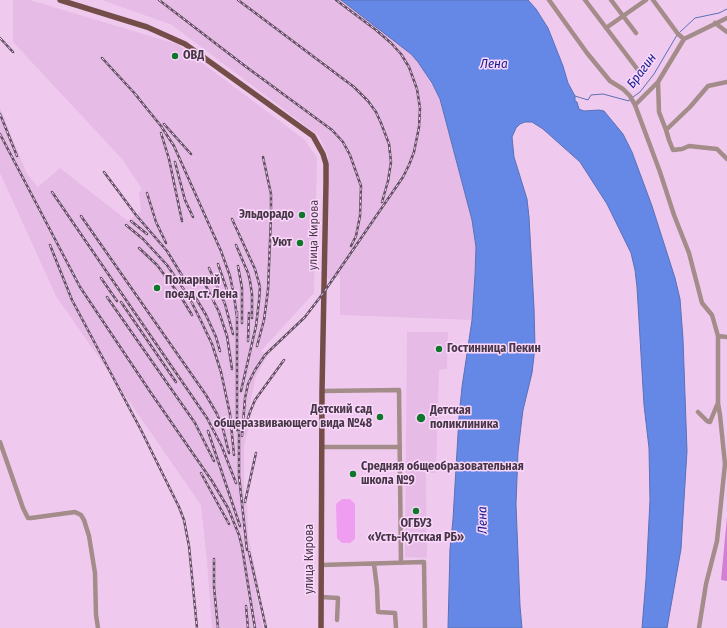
<!DOCTYPE html>
<html>
<head>
<meta charset="utf-8">
<style>
	body { margin:0 }
	canvas { display:block; background:#efcaee }
</style>
</head>
<body>
<canvas width="727" height="628"></canvas>
<script>
const c = document.querySelector('canvas').getContext('2d');
c.lineJoin = 'round';
function fillPath(path, color) { c.fillStyle = color; c.fill(path, 'evenodd'); }
const shape = rows => new Path2D(rows.map(r => 'M' + r).join(''));
function trace(path, color, width, dash) { c.strokeStyle = color; c.lineWidth = width; c.lineCap = dash ? 'butt' : 'round'; c.setLineDash(dash || []); c.stroke(path); }
function write(font, color, halo, rows, align = 'center') {
  c.font = font + ' "Fira Sans Condensed",sans-serif'; c.lineWidth = 3; c.setLineDash([]); c.textBaseline = 'middle'; c.strokeStyle = halo; c.fillStyle = color; for (const [text, x, y, turn = 0] of rows) {
    c.save(); c.translate(x, y); c.rotate((+turn || 0) * Math.PI / 180); c.textAlign = isNaN(turn) ? turn : align; if (halo) c.strokeText(text, 0, 0); c.fillText(text, 0, 0); c.restore();
  }
}
const built = shape([
	[13,0,30,0,177,44,305,140,317,158,314,293,261,351,268,355,256,376,249,409,252,411,244,447,244,498,247,499,248,535,259,587,255,588,263,628,212,628,207,562,201,505,56,296,0,173,0,108,27,174,38,187,60,168,128,221,141,211,139,192,142,189,122,159,13,42],
	[102,0,341,0,411,54,418,62,440,99,472,220,476,247,472,320,340,315,340,276,338,276,332,281,327,278,328,156,319,136,172,25],
	[407,332,448,332,447,369,439,370,436,473,426,473,427,558,405,557]
]);
const green = shape([
	[342,499,350,499,355,504,355,539,350,543,342,543,337,538,336,504]
]);
const forest = shape([
	[727,517,727,581,721,580]
]);
const water = shape([
	[341,0,528,0,536,9,548,28,563,66,568,83,575,96,575,101,577,102,579,109,584,111,599,110,604,111,623,134,632,152,652,206,675,278,680,299,683,339,687,451,681,549,667,628,642,628,646,579,650,500,649,448,644,405,637,287,635,270,631,253,607,204,580,162,543,129,532,122,525,122,520,124,516,128,512,137,514,157,527,199,529,217,534,308,535,347,532,373,523,410,521,426,518,452,516,504,520,606,522,628,448,628,450,549,453,519,459,417,462,387,472,320,475,275,476,247,472,220,440,99,432,83,418,62,411,54,341,0]
]);
const stream = shape([
	[679,33,695,18,719,13,727,9],
	[575,96,588,100,591,95,603,94,629,101,630,99],
	[633,97,640,92,654,74,677,35]
]);
const minor = shape([
	[549,0,587,53,610,81,623,89,630,96,635,105,660,172,674,215,689,253,702,303,712,315,718,336,718,403,720,415,725,464,717,541,706,584,699,628],
	[585,0,641,74],
	[611,0,636,33],
	[653,0,678,34,684,39],
	[715,23,727,32],
	[606,28,646,0],
	[658,82,659,112,666,130,690,107,708,86,727,82],
	[635,105,658,82,684,39,727,18],
	[666,130,669,140,673,150,682,149,689,146,717,149,727,159],
	[718,336,727,337],
	[322,391,399,390,401,563],
	[698,412,707,421,710,422,717,405],
	[0,442,23,508,28,518,31,518,75,512,81,515,84,520,89,536,95,573,96,615,98,628],
	[322,447,400,447],
	[374,564,377,588,378,612,395,613,396,628],
	[321,565,424,562,425,628],
	[321,597,338,598,337,620]
]);
const major = shape([
	[60,0,147,27,185,44,313,136,323,154,326,164,326,183,322,391,321,628]
]);
const rail = shape([
	[159,0,245,66,332,130,343,142,350,155,361,186,360,216,356,236,351,246],
	[238,0,354,87,368,101,376,112,381,123,389,144,391,162,388,181,382,202],
	[0,38,13,52],
	[102,58,138,97],
	[135,94,161,126,174,146,207,220,221,251,230,276,234,296,237,317],
	[0,114,17,156],
	[164,124,191,154],
	[161,133,169,159,182,221],
	[0,134,80,287,151,393,212,481,228,508,239,535,242,547,255,628],
	[175,162,185,200,193,217],
	[104,172,136,215,167,251,186,282],
	[52,192,207,418,222,447,236,483],
	[147,193,156,222,166,243],
	[81,216,206,395,217,414,223,429,229,453],
	[232,219,255,269,260,287,259,301,256,326,241,391],
	[131,221,147,234],
	[126,225,143,239,167,265,189,297,201,321,212,344,221,372,230,414,234,455],
	[50,245,72,300,141,430,179,507,184,520,189,546,197,628],
	[236,245,248,273,250,281,252,294,252,318],
	[139,248,157,265,181,297,192,315],
	[218,264,229,296],
	[238,266,242,288,242,323],
	[209,268,225,304,233,334],
	[101,278,117,301],
	[202,278,219,312,227,336,232,369],
	[194,295,206,315,216,337,220,351],
	[107,297,195,423,214,461],
	[121,302,176,382],
	[237,312,237,430],
	[248,341,249,313],
	[257,346,264,320,268,290,271,217,271,194,263,157],
	[246,424,250,412,255,400,284,360],
	[208,431,240,526],
	[239,431,239,476,247,550],
	[242,436,245,398,248,384,255,370,265,355,305,317,324,292,403,177,409,165,414,152,419,127,420,108,417,89,409,67,401,54,391,43,376,30,336,0],
	[201,473,229,524],
	[245,502,256,453],
	[249,552,266,628],
	[214,559,214,587,218,628],
	[246,606,248,628]
]);
const markers = [
	[175,56,4,"#0e772a"],
	[302,215,4,"#0e772a"],
	[300,243,4,"#0e772a"],
	[157,288,4,"#0e772a"],
	[439,349,4,"#0e772a"],
	[380,417,4,"#0e772a"],
	[421,418,5,"#0e772a"],
	[353,474,4,"#0e772a"],
	[416,511,4,"#0e772a"]
];
const poiNames = [
	["ОВД",183,56],
	["Эльдорадо",294,215,"right"],
	["Уют",292,243,"right"],
	["Пожарный",165,281],
	["поезд ст. Лена",165,295],
	["Гостинница Пекин",447,349],
	["Детский сад",372,410,"right"],
	["общеразвивающего вида №48",372,424,"right"],
	["Детская",430,411],
	["поликлиника",430,425],
	["Средняя общеобразовательная",361,467],
	["школа №9",361,481],
	["ОГБУЗ",416,524,"center"],
	["«Усть-Кутская РБ»",416,538,"center"]
];
const streetNames = [
	["улица Кирова",314,235,-89],
	["улица Кирова",310,559,-90]
];
const waterNames = [
	["Лена",494,64],
	["Брагин",642,71,-53],
	["Лена",483,520,-91]
];
fillPath(built, '#e6bce6');
fillPath(green, '#ef9df0');
fillPath(forest, '#d280d3');
fillPath(water, '#6588e6');
trace(water, '#5b70b6', 1);
trace(stream, '#5b70b6', 1);
trace(minor, '#a38c89', 4.5);
trace(major, '#744d49', 5.5);
trace(rail, '#625062', 2.5);
trace(rail, '#fcd7fc', 1, [3]);
for (const [x, y, r, color] of markers) { const dot = new Path2D(); dot.arc(x, y, r, 0, 2 * Math.PI); c.fillStyle = color; c.fill(dot); trace(dot, '#fcd7fc', 1.5); }
write('bold 12px', '#453745', '#fcd7fc', poiNames, 'left');
write('12px', '#453745', '#fcd7fc', streetNames);
write('italic 13px', '#0e1e8b', '#fcd7fc', waterNames);
</script>
</body>
</html>
